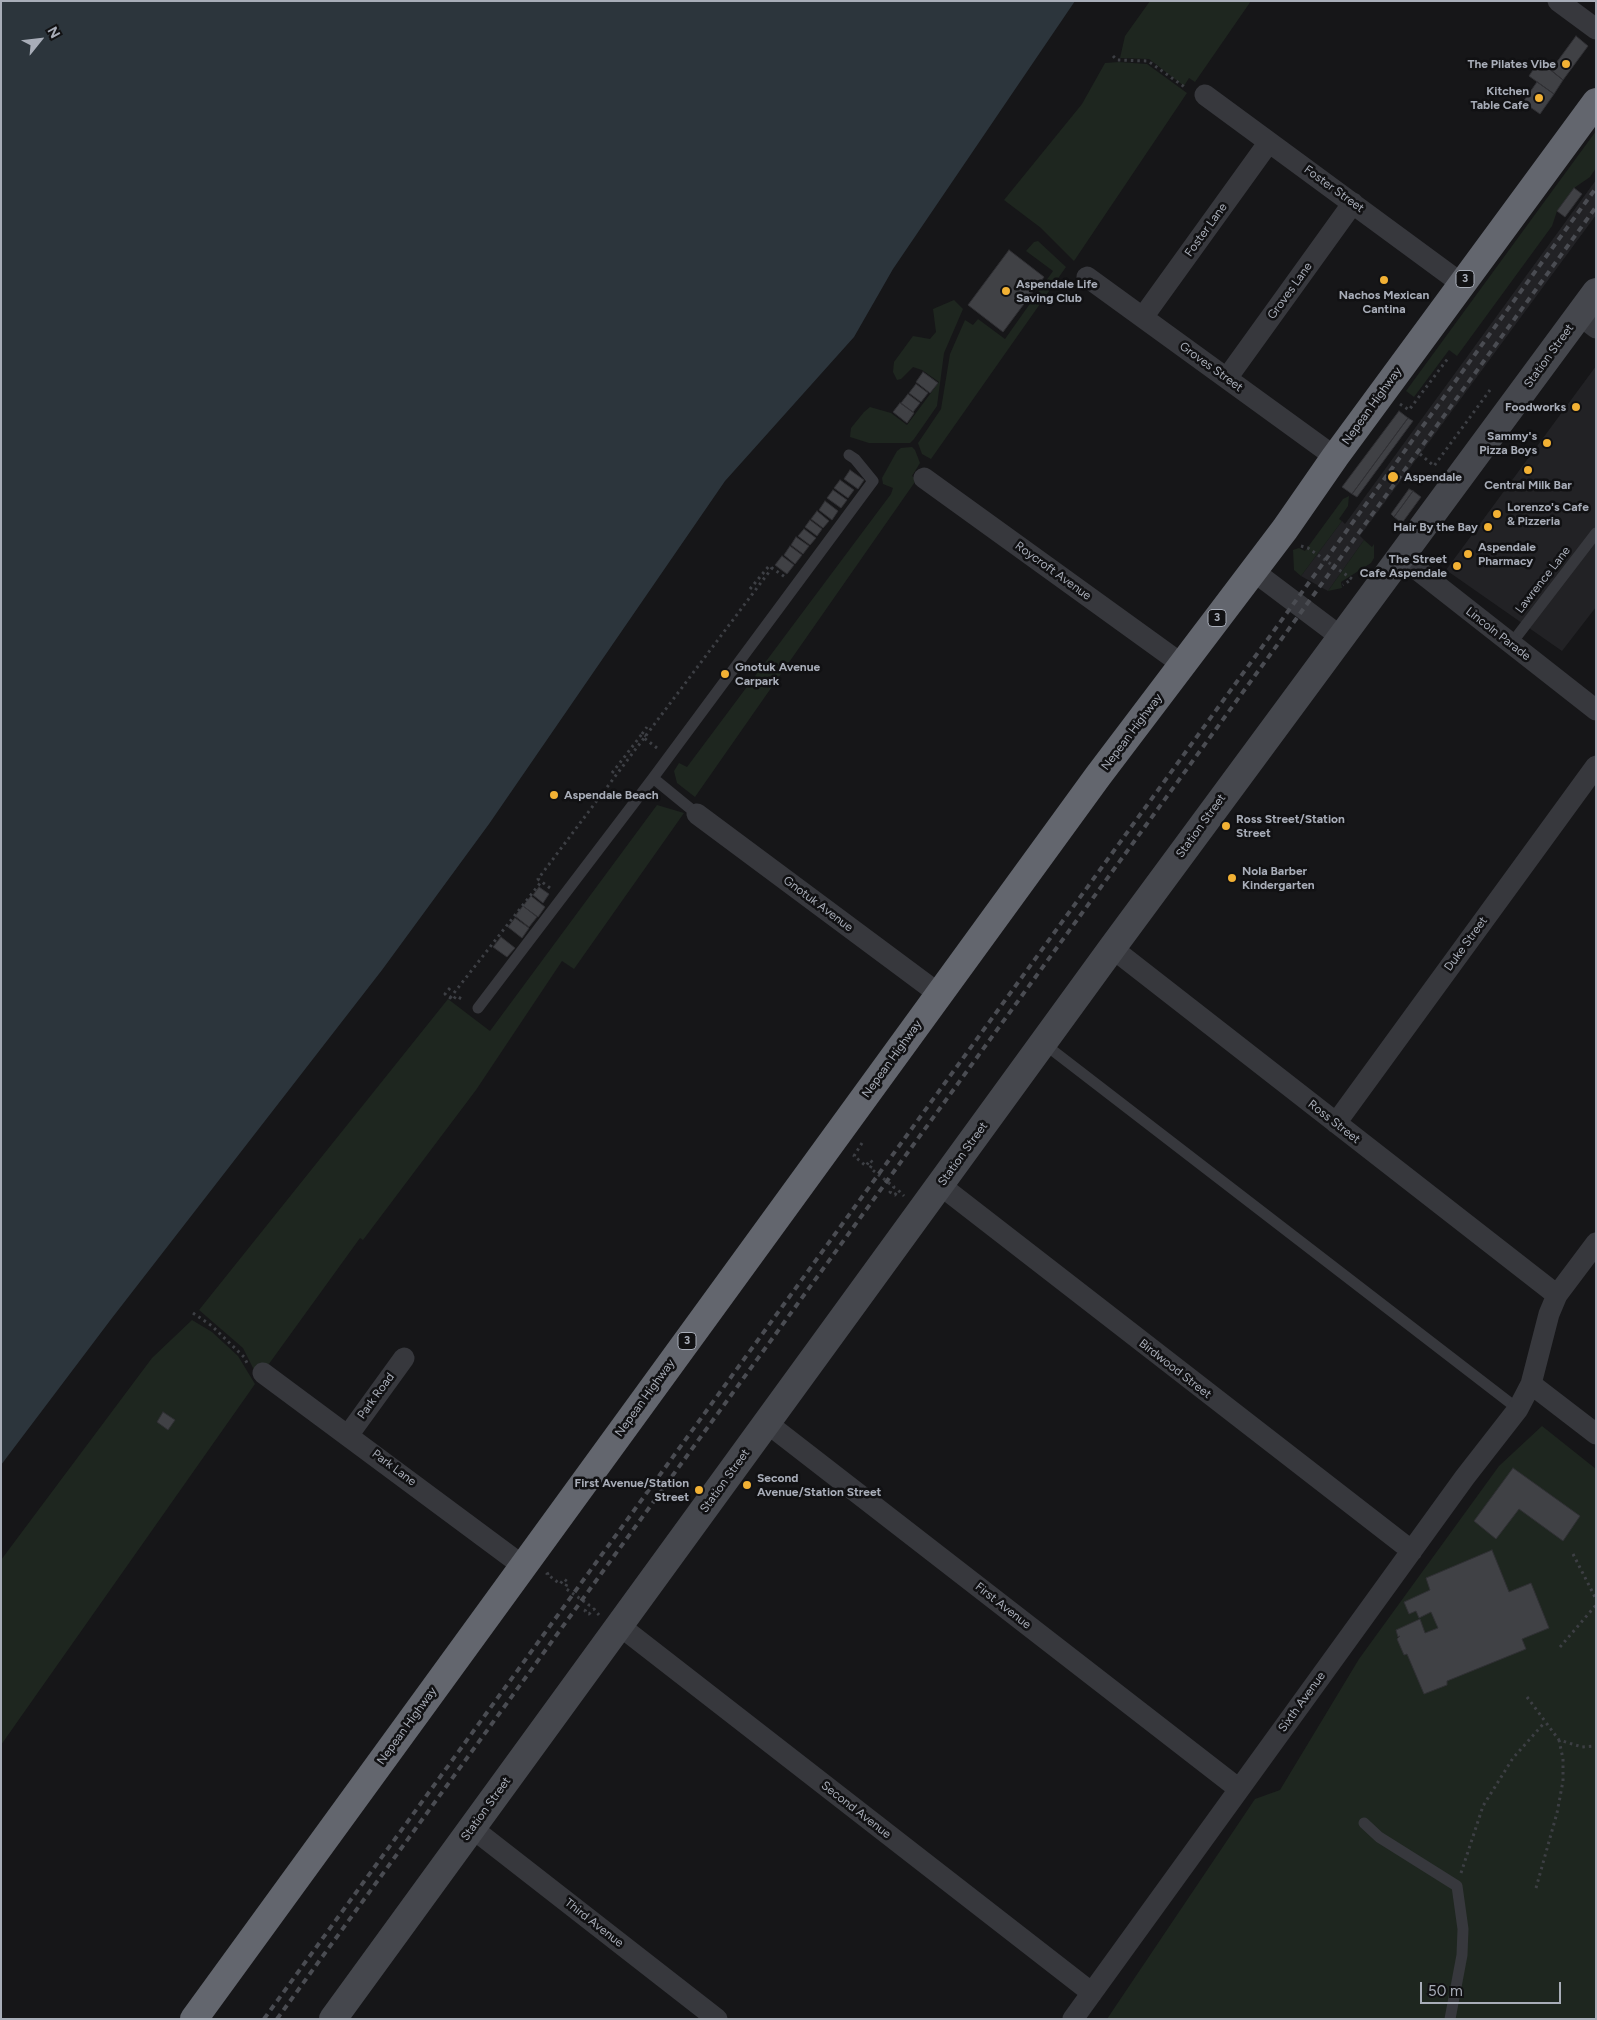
<!DOCTYPE html>
<html>
<head>
<meta charset="utf-8">
<style>
	body { margin:0 }
	#map { position:relative; width:1597px; height:2020px; overflow:hidden; background:#161618; font-family:Figtree,sans-serif }
	canvas { display:block }
	.frame { position:absolute; inset:0; border:2px solid #a8adb8; pointer-events:none }
	.north { position:absolute; left:15px; top:15px; width:50px; height:50px; -webkit-text-stroke:4px #111113; paint-order:stroke; rotate:61deg; font-size:14px; font-weight:700; line-height:20px; text-align:center; color:#a8adb8 }
	.north::after { content:''; display:block; margin:auto; width:18px; height:22px; background:#a8adb8; clip-path:polygon(50% 0,100% 100%,50% 72%,0 100%) }
	.scale { position:absolute; left:1420px; top:1982px; width:141px; height:22px; box-sizing:border-box; border:2px solid #a8adb8; border-top:0; padding-left:6px; font-size:15px; line-height:18px; white-space:nowrap; color:#a8adb8; -webkit-text-stroke:4px #111113; paint-order:stroke }
</style>
</head>
<body>
<div id="map">
<canvas width="1597" height="2020"></canvas>
<div class="frame"></div>
<div class="north">N</div>
<div class="scale">50 m</div>
</div>
<script>
const c = document.querySelector('canvas').getContext('2d');
c.lineJoin = 'round';
function fillPath(path, color) { c.fillStyle = color; c.fill(path, 'evenodd'); }
const shape = rows => new Path2D(rows.map(r => 'M' + r).join(''));
function trace(path, color, width, dash) { c.strokeStyle = color; c.lineWidth = width; c.lineCap = dash ? 'butt' : 'round'; c.setLineDash(dash || []); c.stroke(path); }
function write(font, color, halo, rows, align = 'center') {
  c.font = font + ' Figtree,sans-serif'; c.lineWidth = 5; c.setLineDash([]); c.textBaseline = 'middle'; c.strokeStyle = halo; c.fillStyle = color; for (const [text, x, y, turn = 0] of rows) {
    c.save(); c.translate(x, y); c.rotate((+turn || 0) * Math.PI / 180); c.textAlign = isNaN(turn) ? turn : align; if (halo) c.strokeText(text, 0, 0); c.fillText(text, 0, 0); c.restore();
  }
}
const built = shape([
	[1596,180,1596,215,1360,536,1364,540,1328,591,1301,576,1342,521,1345,524],
	[1596,366,1596,607,1562,651,1446,570]
]);
const green = shape([
	[1150,1,1251,1,1195,82,1189,78,1184,86,1149,59,1120,58,1125,36],
	[1119,62,1147,64,1187,93,1074,261,1041,228,1004,200,1082,104,1105,63],
	[1596,131,1596,168,1590,177,1574,188,1557,211,1552,226,1457,356,1449,350,1414,397,1406,391],
	[1038,241,1066,267,931,459,922,454,918,443,941,409,950,354,965,320,973,325,978,319,1005,339,1053,271,1026,251,1034,242],
	[954,300,963,309,944,353,937,406,914,439,910,443,869,443,850,437,851,428,864,412,870,407,891,413,907,425,939,382,922,370,913,367,901,379,897,380,893,372,894,362,913,336,930,339,936,332,933,309],
	[912,447,915,450,920,463,912,476,917,479,695,797,677,783,674,771,679,763,687,767,891,494,893,488,883,484,882,478,897,451,901,448],
	[1349,496,1348,506,1339,519,1342,521,1301,576,1294,570,1293,550,1299,548,1305,551,1343,499],
	[1364,540,1372,547,1374,544,1374,558,1371,563,1341,582,1342,588,1328,591],
	[657,805,684,813,574,969,562,961,476,1090,363,1240,360,1238,266,1368,256,1374,243,1348,199,1310,448,999,490,1031],
	[192,1320,212,1332,238,1356,255,1384,1,1745,1,1560,152,1358],
	[1542,1426,1596,1469,1596,2019,1107,2019,1255,1799,1280,1790,1359,1659,1499,1466]
]);
const water = shape([
	[1,1,1075,1,893,269,854,337,725,481,489,824,382,970,112,1318,1,1465]
]);
const building = shape([
	[1576,36,1588,46,1563,80,1551,70,1576,36],
	[1539,61,1563,80,1554,94,1529,76,1539,61],
	[1537,82,1554,94,1540,114,1523,102,1537,82],
	[1574,188,1582,194,1565,217,1557,211,1574,188],
	[1009,250,1044,277,1003,332,968,305,1009,250],
	[923,372,938,383,930,393,916,382,923,372],
	[916,384,928,393,921,402,909,393,916,384],
	[908,394,920,403,913,412,901,403,908,394],
	[900,403,914,413,907,423,893,412,900,403],
	[1399,411,1408,418,1352,494,1342,487,1399,411],
	[1408,418,1413,421,1357,497,1352,494,1408,418],
	[850,470,864,480,858,489,844,479,850,470],
	[840,480,854,490,848,498,834,488,840,480],
	[1409,489,1413,491,1394,517,1391,514,1409,489],
	[833,490,847,500,841,508,827,498,833,490],
	[1413,491,1421,497,1402,523,1394,517,1413,491],
	[825,501,838,511,832,520,819,510,825,501],
	[817,511,829,521,823,528,811,519,817,511],
	[810,520,822,529,817,536,805,527,810,520],
	[804,529,816,538,810,545,798,536,804,529],
	[796,537,809,546,803,554,791,545,796,537],
	[790,546,802,555,795,564,784,555,790,546],
	[782,556,794,565,787,574,775,565,782,556],
	[539,887,549,894,543,903,533,895,539,887],
	[531,896,545,907,538,917,523,906,531,896],
	[523,906,537,917,529,927,515,916,523,906],
	[515,918,529,928,522,938,508,927,515,918],
	[501,937,515,948,507,957,493,947,501,937],
	[163,1412,175,1420,168,1430,157,1422,163,1412],
	[1513,1468,1580,1516,1563,1541,1519,1509,1496,1539,1474,1521,1513,1468],
	[1492,1550,1509,1592,1531,1583,1549,1628,1522,1639,1526,1649,1447,1681,1447,1685,1424,1694,1407,1654,1404,1655,1397,1639,1400,1636,1398,1637,1396,1630,1420,1619,1425,1633,1438,1628,1431,1612,1419,1618,1416,1611,1409,1614,1404,1602,1430,1590,1426,1578,1492,1550]
]);
const path = shape([
	[1113,56,1117,60,1148,61,1186,88],
	[1400,404,1409,410,1449,357],
	[1420,454,1434,466,1490,390],
	[1301,546,1308,548,1352,579,1343,585],
	[750,589,769,566,785,577],
	[642,734,647,727],
	[657,748,644,738,772,568],
	[612,773,642,734,646,736],
	[550,888,538,879,644,738],
	[450,988,445,994,453,1000,456,996,464,1000],
	[450,998,541,882],
	[862,1143,854,1156,866,1166,870,1160,873,1163,870,1168,894,1187,890,1192,895,1195,898,1190,904,1196],
	[193,1313,212,1326,244,1357,247,1363],
	[1573,1554,1596,1599],
	[549,1573,547,1574,560,1584,564,1579,568,1582,565,1588,589,1605,585,1611,589,1614,594,1609,599,1615],
	[1560,1647,1596,1605],
	[1527,1697,1559,1740,1582,1747,1596,1746],
	[1461,1873,1483,1806,1513,1758,1545,1722],
	[1536,1888,1557,1813,1563,1781,1563,1759,1559,1740]
]);
const lane = shape([
	[1511,644,1596,533],
	[653,778,697,814],
	[478,1008,653,778,873,481,855,459,849,455],
	[1043,1043,1518,1409],
	[1364,1823,1379,1837,1457,1886,1463,1929,1462,1955,1450,2019]
]);
const street = shape([
	[1558,1,1596,29],
	[1205,95,1462,284],
	[1087,277,1335,457],
	[1579,315,1596,328],
	[1143,317,1269,142],
	[1227,378,1353,203],
	[924,478,1183,665],
	[1401,557,1596,710],
	[1252,570,1341,637],
	[697,814,939,994],
	[1112,948,1557,1295],
	[1336,1123,1596,766],
	[940,1185,1412,1551],
	[263,1373,523,1566],
	[1531,1384,1596,1434],
	[767,1423,1239,1789],
	[349,1434,404,1358],
	[620,1626,1092,1993],
	[472,1828,717,2019],
	[1073,2019,1465,1477,1518,1409,1531,1384,1549,1314,1557,1295,1596,1243]
]);
const secondary = shape([
	[333,2019,1112,948,1596,292]
]);
const highway = shape([
	[194,2019,1098,776,1285,529,1335,457,1596,102]
]);
const rail = shape([
	[264,2019,1596,188],
	[277,2019,1596,207]
]);
const markers = [
	[1566,64,5,"#f2b134"],
	[1539,98,5,"#f2b134"],
	[1384,280,5,"#f2b134"],
	[1006,291,5,"#f2b134"],
	[1576,407,5,"#f2b134"],
	[1547,443,5,"#f2b134"],
	[1528,470,5,"#f2b134"],
	[1393,477,6,"#f2b134"],
	[1497,514,5,"#f2b134"],
	[1488,527,5,"#f2b134"],
	[1468,554,5,"#f2b134"],
	[1457,566,5,"#f2b134"],
	[725,674,5,"#f2b134"],
	[554,795,5,"#f2b134"],
	[1226,826,5,"#f2b134"],
	[1232,878,5,"#f2b134"],
	[747,1485,5,"#f2b134"],
	[699,1490,5,"#f2b134"]
];
const shields = [
	[1465,279,18],
	[1217,618,18],
	[687,1341,18]
];
const shieldNames = [
	["3",1465,279],
	["3",1217,618],
	["3",687,1341]
];
const poiNames = [
	["The Pilates Vibe",1556,64,"right"],
	["Kitchen",1529,91,"right"],
	["Table Cafe",1529,105,"right"],
	["Aspendale Life",1016,284],
	["Saving Club",1016,298],
	["Nachos Mexican",1384,295,"center"],
	["Cantina",1384,309,"center"],
	["Foodworks",1566,407,"right"],
	["Sammy's",1537,436,"right"],
	["Pizza Boys",1537,450,"right"],
	["Aspendale",1404,477],
	["Central Milk Bar",1528,485,"center"],
	["Lorenzo's Cafe",1507,507],
	["& Pizzeria",1507,521],
	["Hair By the Bay",1478,527,"right"],
	["Aspendale",1478,547],
	["Pharmacy",1478,561],
	["The Street",1447,559,"right"],
	["Cafe Aspendale",1447,573,"right"],
	["Gnotuk Avenue",735,667],
	["Carpark",735,681],
	["Aspendale Beach",564,795],
	["Ross Street/Station",1236,819],
	["Street",1236,833],
	["Nola Barber",1242,871],
	["Kindergarten",1242,885],
	["Second",757,1478],
	["Avenue/Station Street",757,1492],
	["First Avenue/Station",689,1483,"right"],
	["Street",689,1497,"right"]
];
const streetNames = [
	["Foster Street",1334,189,36],
	["Foster Lane",1206,230,-54],
	["Groves Lane",1290,291,-54],
	["Station Street",1549,356,-54],
	["Groves Street",1211,367,36],
	["Nepean Highway",1372,406,-54],
	["Roycroft Avenue",1053,571,36],
	["Lawrence Lane",1543,580,-52],
	["Lincoln Parade",1498,634,38],
	["Nepean Highway",1132,732,-53],
	["Station Street",1201,826,-54],
	["Gnotuk Avenue",818,904,37],
	["Duke Street",1466,944,-54],
	["Nepean Highway",892,1059,-54],
	["Ross Street",1334,1122,38],
	["Station Street",963,1154,-54],
	["Birdwood Street",1175,1369,38],
	["Park Road",376,1396,-54],
	["Nepean Highway",645,1398,-54],
	["Park Lane",394,1468,37],
	["Station Street",725,1481,-54],
	["First Avenue",1003,1606,38],
	["Sixth Avenue",1302,1702,-54],
	["Nepean Highway",407,1726,-54],
	["Station Street",486,1809,-54],
	["Second Avenue",856,1810,38],
	["Third Avenue",594,1923,38]
];
fillPath(built, '#222225');
fillPath(green, '#1e261f');
fillPath(water, '#2c353c');
fillPath(building, '#404145');
trace(building, '#303034', 1);
trace(path, '#3d3f44', 3, [2.5, 4]);
trace(lane, '#37383d', 11);
trace(street, '#37383d', 21);
trace(secondary, '#45474d', 28);
trace(highway, '#63666e', 28);
trace(rail, '#4a4c52', 4, [6, 5]);
for (const [x, y, r, color] of markers) { const dot = new Path2D(); dot.arc(x, y, r, 0, 2 * Math.PI); c.fillStyle = color; c.fill(dot); trace(dot, '#111113', 2); }
for (const [x, y, w] of shields) { const box = new Path2D(); box.roundRect(x - w / 2, y - 8.5, w, 17, 4); c.fillStyle = '#111113'; c.fill(box); trace(box, '#a8adb8', 1); }
write('bold 11px', '#a8adb8', null, shieldNames);
write('bold 12px', '#a8adb8', '#111113', poiNames, 'left');
write('12px', '#a8adb8', '#111113', streetNames);
</script>
</body>
</html>
